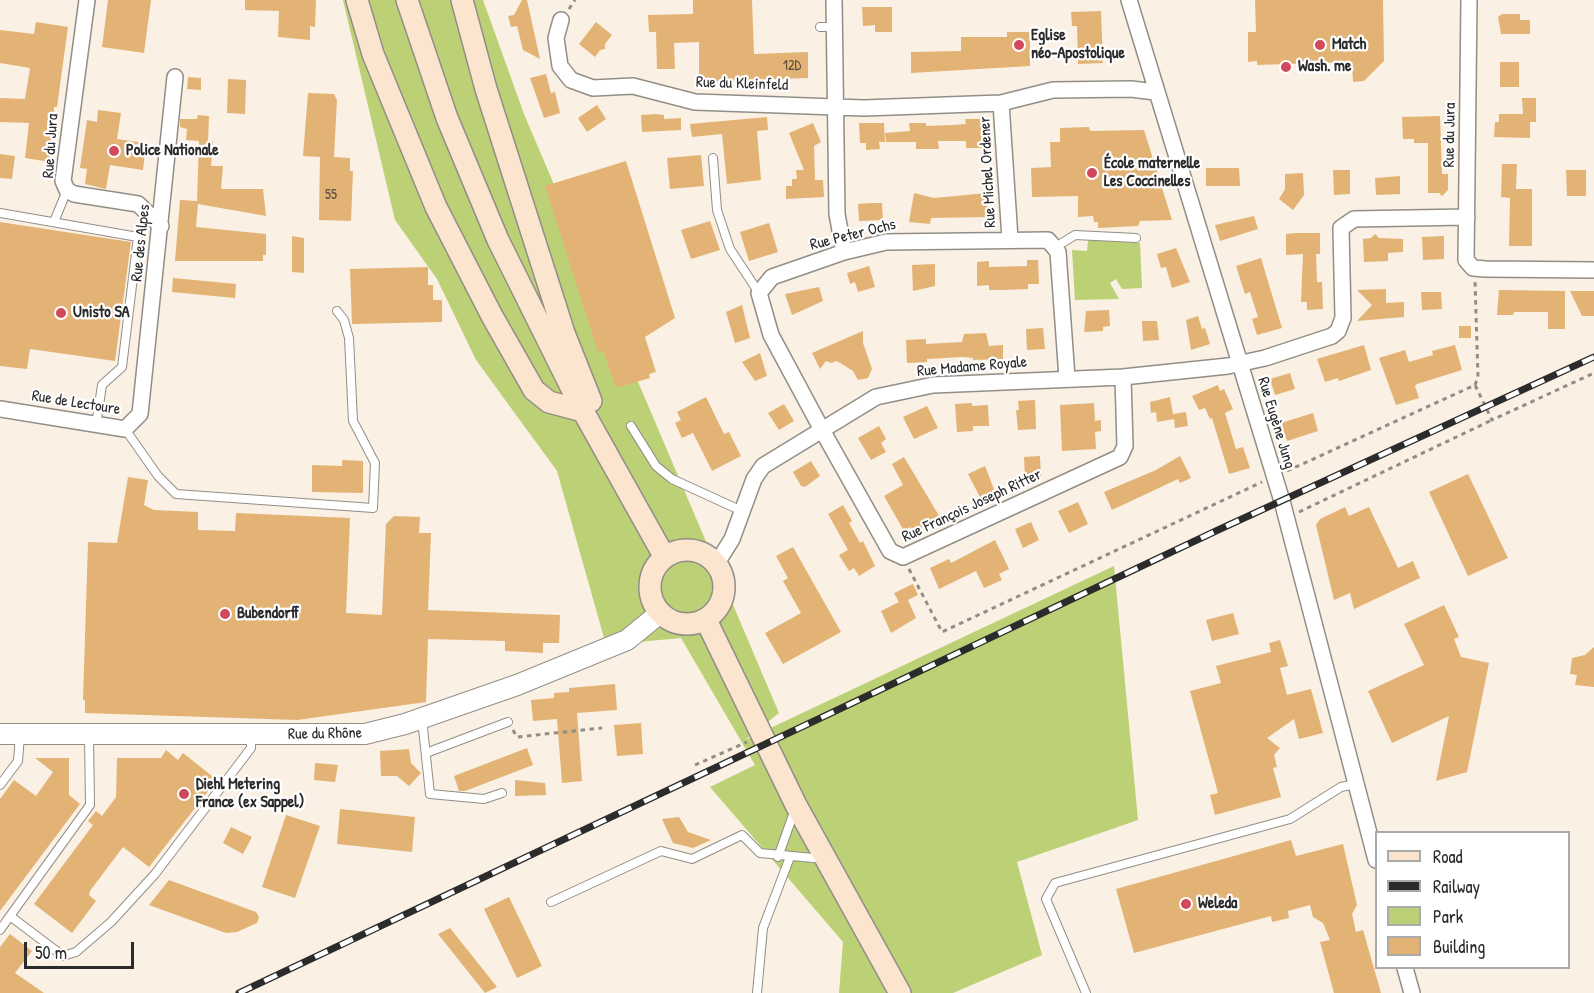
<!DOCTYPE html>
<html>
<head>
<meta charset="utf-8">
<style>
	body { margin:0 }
	#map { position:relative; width:1594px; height:993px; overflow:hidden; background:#faf0e3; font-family:"Patrick Hand",sans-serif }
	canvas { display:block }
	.legend { position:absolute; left:1375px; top:831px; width:195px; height:138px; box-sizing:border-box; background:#fff; border:2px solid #aaa; margin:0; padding:8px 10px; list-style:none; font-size:18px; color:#2b2b2b }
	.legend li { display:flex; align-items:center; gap:12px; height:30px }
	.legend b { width:30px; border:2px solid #aaa }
	.scale { position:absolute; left:24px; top:942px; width:110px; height:27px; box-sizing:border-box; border:3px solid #2b2b2b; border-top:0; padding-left:8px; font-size:18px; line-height:21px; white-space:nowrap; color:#2b2b2b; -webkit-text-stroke:4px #fff; paint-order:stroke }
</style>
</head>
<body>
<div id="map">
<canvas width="1594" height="993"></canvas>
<ul class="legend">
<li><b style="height:8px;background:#fce5cf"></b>Road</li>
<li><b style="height:8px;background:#2b2b2b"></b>Railway</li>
<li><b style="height:16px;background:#bcd175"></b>Park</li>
<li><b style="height:16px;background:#e3b375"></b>Building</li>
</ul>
<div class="scale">50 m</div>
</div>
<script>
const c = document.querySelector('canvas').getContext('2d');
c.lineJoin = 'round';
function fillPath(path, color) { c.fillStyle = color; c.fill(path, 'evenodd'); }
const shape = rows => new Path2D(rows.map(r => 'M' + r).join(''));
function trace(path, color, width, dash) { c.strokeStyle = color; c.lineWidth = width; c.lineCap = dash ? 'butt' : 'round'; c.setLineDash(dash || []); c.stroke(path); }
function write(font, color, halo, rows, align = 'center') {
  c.font = font + ' "Patrick Hand",sans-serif'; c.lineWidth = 4.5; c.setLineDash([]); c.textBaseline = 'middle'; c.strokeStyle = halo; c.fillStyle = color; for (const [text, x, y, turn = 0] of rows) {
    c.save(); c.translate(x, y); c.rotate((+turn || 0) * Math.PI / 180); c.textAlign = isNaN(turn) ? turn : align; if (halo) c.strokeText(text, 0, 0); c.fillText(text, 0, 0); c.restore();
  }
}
const green = shape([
	[343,0,483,0,524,114,779,713,745,740,1114,566,1138,820,1017,862,1042,955,953,993,839,993,843,942,710,787,755,765,681,638,606,645,557,471,476,360,437,279,395,220],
	[1088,240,1140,243,1142,288,1122,289,1116,279,1110,283,1119,299,1075,300,1072,250,1087,251]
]);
const building = shape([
	[108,0,151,0,144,53,102,47],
	[245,0,316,0,315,27,310,26,310,40,278,37,279,11,245,10],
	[522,0,527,0,540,59,523,50,517,26,511,27,508,16,514,15],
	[693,0,752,0,754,54,808,52,808,78,699,82,699,42,674,43,675,69,657,69,656,32,649,32,648,15,693,14],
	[1255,0,1383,0,1384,61,1364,81,1353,82,1352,62,1257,65,1257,61,1248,62,1248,32,1256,32],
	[862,7,892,7,892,32,875,32,875,25,863,26],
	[1101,11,1103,63,1078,64,1077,26,1072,26,1071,12],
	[1502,14,1520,14,1520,20,1530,20,1530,34,1501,34,1498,17],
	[36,22,68,27,57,107,54,107,53,119,50,162,25,158,29,123,0,122,0,98,25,99,30,68,0,63,0,30,34,34],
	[596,22,612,35,605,44,605,49,600,50,595,57,579,44],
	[1007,32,1030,32,1030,66,911,73,911,52,961,51,961,37,1007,37],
	[1500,62,1519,62,1519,87,1500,87],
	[546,74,551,93,555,92,560,113,544,118,530,78],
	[188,77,201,78,201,90,187,89],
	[228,79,246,80,245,114,227,113],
	[308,93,334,94,337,100,334,157,350,158,350,171,353,171,351,221,319,220,320,157,303,156],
	[1522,98,1536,98,1536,122,1530,122,1530,138,1494,137,1495,122,1499,122,1499,114,1523,114],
	[597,105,606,119,587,132,578,118],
	[98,110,121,113,117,139,146,143,143,170,110,165,106,189,85,184,87,169,80,168,87,120,97,122],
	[656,114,664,115,664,119,681,118,681,130,642,132,641,115],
	[198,115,209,116,208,141,213,141,211,166,223,166,221,189,263,189,266,216,198,204,196,227,266,234,266,255,263,255,263,261,175,261,180,200,197,201,199,141,186,140,187,129,180,127,180,119,197,119],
	[1440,116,1442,174,1448,174,1448,190,1442,196,1439,193,1428,193,1428,143,1414,143,1414,139,1403,139,1402,117],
	[767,117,768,130,757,131,761,180,727,184,722,134,692,137,690,124],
	[965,119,983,119,984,148,966,148,966,141,938,141,939,149,916,149,916,142,886,142,885,133,910,131,909,123,926,123,926,126,953,125,966,124],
	[813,123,821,142,814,146,815,180,823,180,824,197,786,199,786,186,792,186,792,179,797,179,796,170,804,170,789,133],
	[859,123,884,123,885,142,879,142,880,149,866,150,866,143,860,143],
	[1089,127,1090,131,1144,130,1172,220,1140,221,1138,226,1098,228,1098,222,1094,222,1093,216,1078,217,1078,196,1032,197,1031,168,1051,167,1050,142,1060,142,1060,128],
	[0,154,15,156,12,179,0,178],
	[701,155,704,186,670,189,667,158],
	[626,161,675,318,645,337,656,372,649,374,650,378,616,388,603,351,598,352,545,186],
	[1502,164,1517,164,1516,189,1532,189,1532,246,1509,246,1510,198,1501,197],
	[1206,168,1239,168,1240,186,1206,186],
	[1333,170,1350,170,1350,194,1334,195],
	[1566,170,1586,170,1586,196,1567,196],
	[1303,173,1304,195,1293,210,1279,199,1285,189,1285,174],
	[1400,176,1400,194,1376,195,1375,178],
	[914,193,934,198,987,193,988,217,931,218,930,224,909,222],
	[871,203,882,203,883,220,859,221,858,204],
	[1254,216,1258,229,1220,241,1215,225],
	[710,221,720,250,691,259,681,230],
	[0,222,131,242,115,361,30,349,27,369,0,366],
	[769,223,778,252,749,261,740,232],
	[1296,233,1320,233,1320,254,1316,254,1317,282,1322,282,1323,309,1307,310,1307,302,1301,302,1303,254,1286,255,1286,234],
	[1375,234,1379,238,1403,239,1403,252,1388,253,1388,261,1364,262,1363,239,1371,238],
	[292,236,304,238,304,273,292,272],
	[1444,236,1444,259,1423,260,1422,237],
	[1176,248,1190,282,1172,288,1166,267,1161,268,1157,254],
	[1261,258,1282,328,1257,335,1252,319,1258,317,1250,292,1245,294,1236,266],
	[1027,260,1038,260,1039,284,1028,284,1028,289,1002,290,989,290,989,285,977,286,977,262,989,261,989,267,1027,266],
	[935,264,935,286,913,291,912,265],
	[869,266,875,287,858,292,855,282,850,284,847,273],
	[428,267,428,285,433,285,433,300,442,300,442,322,352,324,350,269],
	[173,278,236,284,235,298,172,292],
	[819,287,823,301,792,315,785,294],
	[1386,289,1386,303,1404,302,1404,317,1357,321,1372,305,1357,290],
	[1499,290,1565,291,1565,329,1548,329,1548,312,1514,312,1513,315,1497,315],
	[1570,291,1594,291,1594,316,1582,316],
	[1421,292,1441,292,1442,309,1422,310],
	[742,305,750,338,735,343,726,312],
	[1109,310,1110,326,1103,327,1103,331,1084,332,1086,311],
	[1198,316,1202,329,1205,328,1210,344,1191,350,1186,320],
	[1142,321,1157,321,1159,340,1143,341],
	[1459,326,1471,326,1471,338,1459,338],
	[1043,328,1045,349,1027,350,1026,329],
	[863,331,863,343,872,369,868,378,858,380,853,371,837,361,831,363,826,361,820,369,812,353],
	[986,333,989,346,1003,345,1003,359,973,360,973,358,963,357,927,359,927,362,907,363,906,340,926,339,926,344,962,342,964,334],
	[1364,345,1371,370,1339,381,1338,378,1325,382,1317,359],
	[1455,345,1462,370,1417,384,1415,386,1419,398,1396,405,1379,358,1405,350,1409,362,1433,355,1432,351],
	[760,353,767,376,755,381,742,362],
	[1290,373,1295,389,1275,395,1270,379],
	[1218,385,1220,391,1224,389,1233,409,1225,413,1236,449,1243,447,1250,468,1229,474,1212,418,1210,419,1205,408,1199,410,1192,396],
	[706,397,724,434,729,432,741,456,712,471,693,433,682,438,675,423,681,420,677,412],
	[1170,397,1173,414,1186,412,1188,426,1175,428,1174,419,1157,422,1156,412,1151,413,1150,402],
	[1035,400,1036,429,1018,430,1016,410,1019,410,1018,401],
	[972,403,972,406,988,405,989,426,973,426,973,431,957,432,955,404],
	[1094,403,1095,421,1101,420,1101,431,1095,432,1096,449,1062,451,1060,405],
	[784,404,794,421,779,430,768,413],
	[927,406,938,428,914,439,903,417],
	[1313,413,1318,431,1287,441,1281,423],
	[879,426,886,439,881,443,886,452,871,460,858,438],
	[1040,456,1041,477,1025,478,1024,457],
	[1180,456,1191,478,1180,483,1178,479,1112,510,1104,492,1156,470],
	[904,457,941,519,913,532,910,527,904,531,884,496,903,485,892,464],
	[342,460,363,461,363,493,312,492,312,465,342,466],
	[811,461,820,476,805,487,801,486,793,472],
	[985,466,996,495,982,501,968,474],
	[1468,474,1508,558,1468,576,1429,492],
	[128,477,148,480,144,505,154,510,198,512,198,530,235,531,236,513,350,518,346,613,382,615,386,524,394,516,420,517,419,533,431,533,428,610,560,615,559,643,543,643,543,653,527,652,505,651,505,641,428,639,426,702,297,720,85,713,85,700,83,700,88,542,117,543],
	[1078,502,1088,524,1069,533,1058,511],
	[843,505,852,521,849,523,860,543,863,541,875,566,859,576,854,568,849,571,839,555,848,550,828,514],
	[1345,507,1349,516,1369,507,1398,568,1413,561,1420,578,1354,609,1350,593,1334,600,1316,525,1320,519],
	[1031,522,1039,540,1023,548,1015,529],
	[995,540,1009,569,999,574,1002,580,984,588,976,571,939,589,930,568,949,559,951,563],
	[793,547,841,632,783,664,765,633,801,613,783,581,788,578,776,556],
	[913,584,918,595,908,600,916,618,891,633,881,611,899,602,894,593],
	[1444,605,1459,637,1454,639,1461,657,1489,663,1467,772,1436,781,1449,716,1392,743,1368,691,1424,665,1404,624],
	[1233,613,1239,634,1212,641,1206,620],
	[1280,640,1288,666,1280,668,1287,695,1311,689,1323,733,1299,739,1294,719,1267,738,1280,748,1274,755,1277,767,1273,768,1281,797,1215,815,1210,795,1218,793,1190,691,1221,683,1216,666,1271,652,1269,643],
	[1594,647,1594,687,1575,685,1577,675,1570,674,1572,658,1585,655],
	[615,684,617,710,577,713,582,781,562,783,557,719,533,721,531,700,554,698,554,693,569,692,569,688],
	[641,723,643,754,617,756,614,725],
	[527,748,533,765,465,791,459,791,454,776],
	[409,749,411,763,421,773,409,786,397,776,381,776,380,751],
	[166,750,178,760,183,753,217,780,149,867,123,847,90,891,89,895,96,901,72,933,34,904,93,825,88,821,96,811,102,816,116,797,117,758,161,758],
	[35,758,69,758,69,795,80,804,0,911,0,799,14,780,36,796,53,772],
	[315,763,338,765,335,782,314,780],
	[515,780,545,783,546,795,515,796],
	[340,809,415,817,412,852,337,844],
	[286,815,320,826,295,898,262,887],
	[679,817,688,832,711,840,693,848,673,843,662,819],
	[231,827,252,837,243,854,223,843],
	[1291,840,1296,856,1343,844,1357,905,1352,914,1356,932,1363,930,1381,993,1334,993,1320,942,1330,940,1323,923,1313,917,1310,905,1288,911,1289,918,1272,922,1271,916,1134,953,1116,889],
	[169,880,256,912,259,917,257,923,237,932,226,933,149,905],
	[509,897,542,966,517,978,484,909],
	[450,928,497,987,485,993,438,934],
	[10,934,32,951,15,973,44,993,0,993,0,947]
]);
const path = shape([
	[569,9,575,0],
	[1475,385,1478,377,1475,281],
	[1287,471,1475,385,1492,420,1594,373],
	[1299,512,1492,420],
	[909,569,942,632,1262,482],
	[513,730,517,737,602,728],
	[695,765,747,742]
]);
const service = shape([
	[820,27,835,27],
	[713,158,717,210,730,249,759,293],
	[0,213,138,237,122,367,102,385,96,425],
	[54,222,67,190],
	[1054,248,1075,235,1136,238],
	[631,426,656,466,672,479,742,511],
	[125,429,158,476,176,494,373,508,375,463,353,421,349,338,344,320,337,311],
	[422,719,430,794,484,799,502,793],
	[89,736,90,805,10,916,63,956,76,952,111,922,155,874,251,748,251,735],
	[426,753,508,722],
	[0,785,18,761,20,735],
	[778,857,794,812],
	[551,902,661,851,692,859,742,835,760,853,824,859],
	[0,930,10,916],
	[757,993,763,928,790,857],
	[1086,993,1046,899,1055,883,1290,819,1341,787,1356,784]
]);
const minor = shape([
	[87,0,63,181,67,190,74,194,138,204,161,226],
	[834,0,837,214,844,252],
	[1129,0,1282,501,1376,860],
	[1469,0,1466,260,1473,268,1486,269,1594,270],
	[561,20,556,38,560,66,571,80,593,88,633,86,695,102,864,108,1001,103,1053,90,1131,89,1155,92],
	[1001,103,1010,239],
	[1067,378,1058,252,1048,240,886,242,844,252,772,277,759,293,771,335,822,430,890,551,903,557,1120,457,1125,446,1123,377],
	[0,409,125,429,140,414,175,77],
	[717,563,732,539,754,479,763,466,876,397,933,385,1123,377,1228,366,1265,358,1332,336,1338,331,1343,318,1341,228,1354,219,1467,217],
	[1405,968,1412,993]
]);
const tertiary = shape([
	[0,734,365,734,405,724,517,685,627,640,660,613]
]);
const secondary = shape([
	[357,0,373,54,436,207,492,316,534,390,549,402,583,411],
	[407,0,447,118,498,240,583,411,664,556],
	[462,0,486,89,564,333,591,401],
	'650 587a37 37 0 1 1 74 0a37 37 0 1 1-74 0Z',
	[706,620,796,805,900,993]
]);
const rail = shape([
	[239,993,1218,530,1594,357]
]);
const markers = [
	[1019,45,6,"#d1495b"],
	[1320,45,6,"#d1495b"],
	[1286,67,6,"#d1495b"],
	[114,151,6,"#d1495b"],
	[1092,173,6,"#d1495b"],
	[61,313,6,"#d1495b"],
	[225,614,6,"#d1495b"],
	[184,794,6,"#d1495b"],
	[1186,904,6,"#d1495b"]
];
const numberNames = [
	["12D",792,66],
	["55",331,195]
];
const poiNames = [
	["Eglise",1031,36],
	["néo-Apostolique",1031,54],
	["Match",1332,45],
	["Wash. me",1298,67],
	["Police Nationale",126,151],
	["École maternelle",1104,164],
	["Les Coccinelles",1104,182],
	["Unisto SA",73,313],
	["Bubendorff",237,614],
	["Diehl Metering",196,785],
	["France (ex Sappel)",196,803],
	["Weleda",1198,904]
];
const streetNames = [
	["Rue du Kleinfeld",742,84,2],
	["Rue du Jura",1450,135,-89],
	["Rue du Jura",51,146,-86],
	["Rue Michel Ordener",988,172,-93],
	["Rue Peter Ochs",853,235,-14],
	["Rue des Alpes",141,243,-84],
	["Rue Madame Royale",972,367,-5],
	["Rue de Lectoure",76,403,9],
	["Rue Eugène Jung",1276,423,73],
	["Rue François Joseph Ritter",972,506,-25],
	["Rue du Rhône",325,734,-1]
];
fillPath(green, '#bcd175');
fillPath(building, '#e3b375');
trace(service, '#928e87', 10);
trace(minor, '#928e87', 18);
trace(tertiary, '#928e87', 22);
trace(secondary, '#928e87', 24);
trace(path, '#928e87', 3, [4.5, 4.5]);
trace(service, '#fff', 8);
trace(minor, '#fff', 15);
trace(tertiary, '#fff', 20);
trace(secondary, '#fce5cf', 21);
trace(rail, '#2b2b2b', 7);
trace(rail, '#fff', 4.5, [14]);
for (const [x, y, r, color] of markers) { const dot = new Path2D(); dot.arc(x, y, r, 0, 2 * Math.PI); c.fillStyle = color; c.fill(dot); trace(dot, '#fff', 2); }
write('14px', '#594d3e', null, numberNames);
write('bold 16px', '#2b2b2b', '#fff', poiNames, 'left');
write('16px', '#2b2b2b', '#fff', streetNames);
</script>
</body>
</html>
